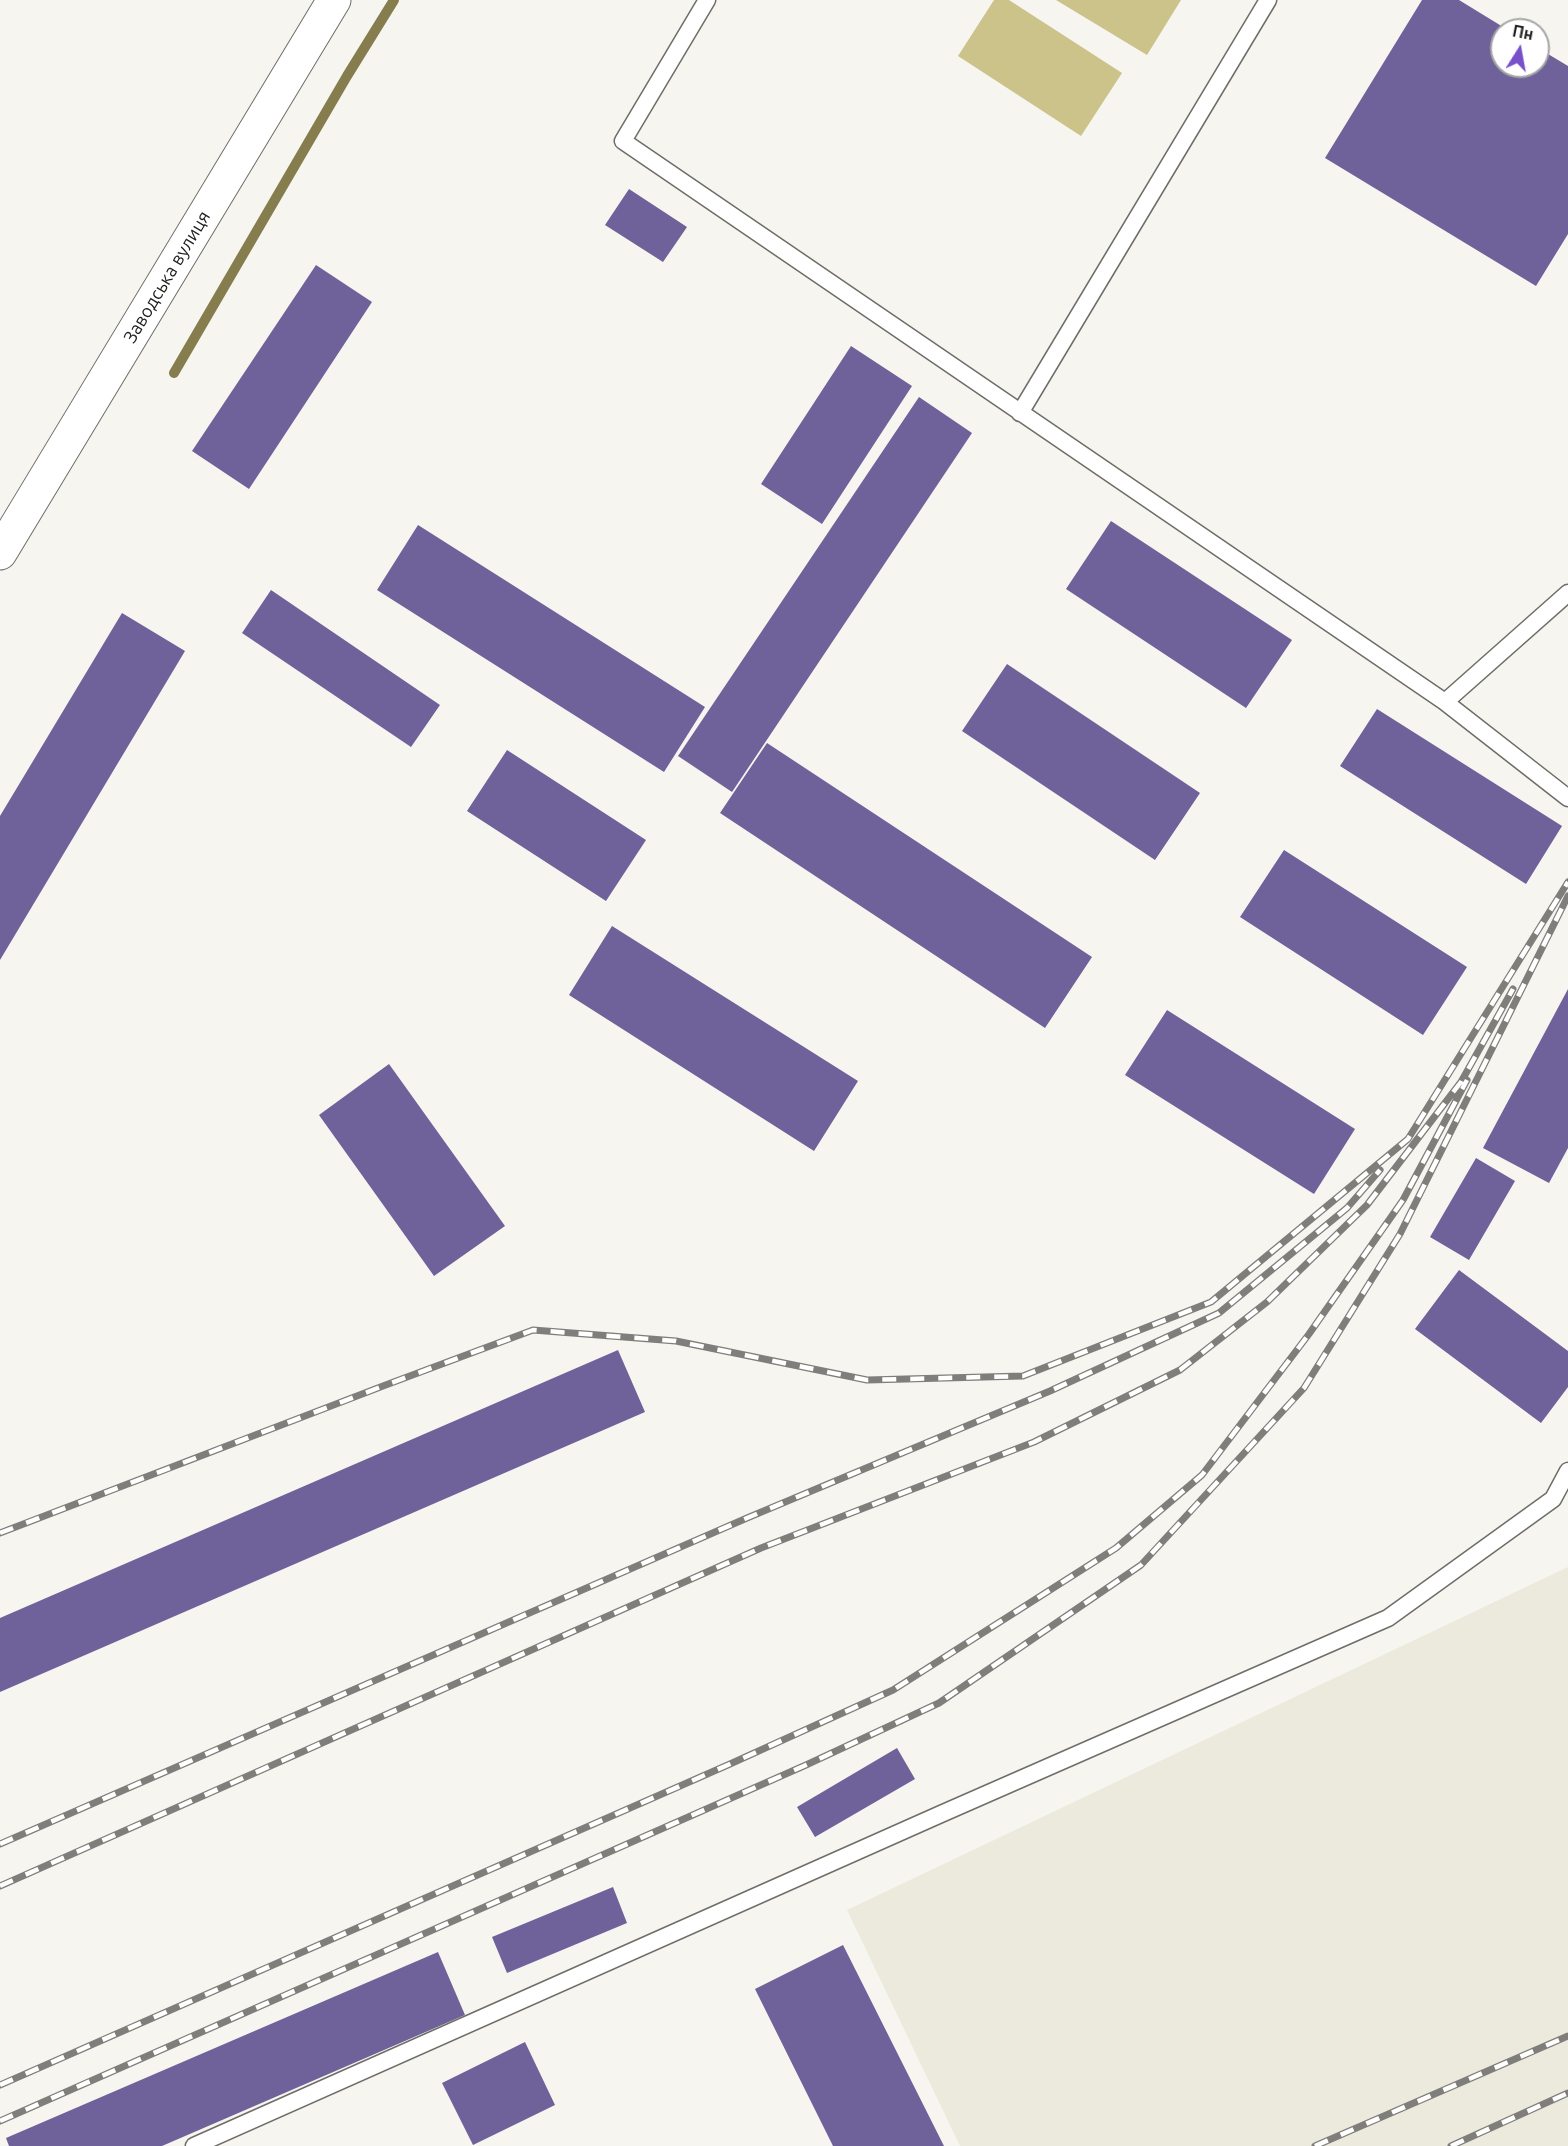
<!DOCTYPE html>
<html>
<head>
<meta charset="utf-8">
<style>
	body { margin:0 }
	#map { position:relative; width:1568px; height:2146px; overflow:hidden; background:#f6f5ef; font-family:Ubuntu,sans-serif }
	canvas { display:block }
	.north { position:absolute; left:1490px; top:18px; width:60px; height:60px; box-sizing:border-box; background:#fff; border:2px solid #a6a6a5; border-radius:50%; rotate:11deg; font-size:16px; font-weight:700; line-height:24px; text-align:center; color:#21201e }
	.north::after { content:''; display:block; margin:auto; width:21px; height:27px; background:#7851ca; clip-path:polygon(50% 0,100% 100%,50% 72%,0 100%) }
</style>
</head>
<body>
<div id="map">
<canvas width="1568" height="2146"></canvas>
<div class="north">Пн</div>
</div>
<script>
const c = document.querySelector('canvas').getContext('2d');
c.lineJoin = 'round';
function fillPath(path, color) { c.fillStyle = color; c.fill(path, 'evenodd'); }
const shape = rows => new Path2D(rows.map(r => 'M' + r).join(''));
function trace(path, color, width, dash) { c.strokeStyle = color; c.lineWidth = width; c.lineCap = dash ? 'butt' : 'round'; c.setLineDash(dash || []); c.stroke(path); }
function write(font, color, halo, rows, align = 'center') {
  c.font = font + ' Ubuntu,sans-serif'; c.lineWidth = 6; c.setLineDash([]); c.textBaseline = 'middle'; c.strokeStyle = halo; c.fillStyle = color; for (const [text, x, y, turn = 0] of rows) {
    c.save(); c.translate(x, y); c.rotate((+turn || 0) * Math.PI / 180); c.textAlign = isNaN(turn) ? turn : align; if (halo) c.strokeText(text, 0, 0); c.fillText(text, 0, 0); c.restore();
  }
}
const built = shape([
	[1568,1567,1568,2146,960,2146,847,1910]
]);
const green = shape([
	[994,0,1009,0,1122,73,1081,136,958,56],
	[1056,0,1181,0,1147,55]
]);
const stream = shape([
	[174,373,347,76,394,0]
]);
const building = shape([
	[1422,0,1459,0,1508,30,1502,30,1502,66,1538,66,1538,48,1568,66,1568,234,1536,286,1325,158],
	[629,189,687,227,663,262,605,225],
	[316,265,372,302,249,489,192,451],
	[851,346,912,386,822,524,761,484],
	[919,397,972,433,732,792,678,756],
	[1111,521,1292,640,1246,708,1066,589],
	[418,525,705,707,664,772,377,590],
	[271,590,440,705,411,747,242,633],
	[122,613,185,651,0,960,0,816],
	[1007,664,1200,793,1155,860,962,731],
	[1377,709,1562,826,1526,884,1340,766],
	[767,743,1092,957,1045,1028,720,813],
	[507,750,646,840,606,901,467,811],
	[1284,850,1467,967,1423,1035,1240,917],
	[612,926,858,1081,814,1151,569,995],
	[1568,989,1568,1148,1549,1183,1483,1148],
	[1167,1010,1355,1129,1314,1194,1125,1075],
	[389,1064,505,1226,434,1276,319,1115],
	[1476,1158,1515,1181,1469,1260,1430,1237],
	[1459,1270,1568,1351,1568,1387,1541,1423,1415,1329],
	[618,1350,645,1412,0,1692,0,1618],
	[897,1748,915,1779,815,1837,797,1807],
	[613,1887,627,1923,507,1973,492,1937],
	[843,1945,944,2146,833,2146,755,1989],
	[438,1952,465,2015,162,2146,9,2146,6,2138],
	[525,2042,555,2105,473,2145,442,2083]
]);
const lane = shape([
	[707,0,623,141,1445,702,1568,798],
	[1020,413,1268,0],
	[1445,702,1568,593],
	[194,2146,941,1814,1388,1618,1553,1499,1568,1471]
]);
const street = shape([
	[0,553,334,0]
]);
const rail = shape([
	[0,1533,383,1386,533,1330,676,1341,867,1380,1023,1376,1211,1302,1408,1139,1568,882],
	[0,1844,747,1518,1050,1391,1219,1313,1347,1208,1380,1170],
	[0,1886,761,1548,1034,1442,1180,1370,1267,1302,1367,1205,1461,1082,1513,989],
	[0,2085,730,1764,893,1690,1116,1548,1202,1475,1309,1334,1403,1200,1467,1080],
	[0,2121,806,1765,939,1703,1141,1565,1304,1388,1400,1234,1568,896],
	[1315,2146,1568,2036],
	[1451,2146,1568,2093]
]);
const streetNames = [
	["Заводська вулиця",167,277,-59]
];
fillPath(built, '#eceadd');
fillPath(green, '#ccc38b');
trace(stream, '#867d4e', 10);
fillPath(building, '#6f619a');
trace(lane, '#6e6d68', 19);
trace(street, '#6e6d68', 35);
trace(lane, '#fff', 16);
trace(street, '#fff', 33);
trace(rail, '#7f7e7a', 7);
trace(rail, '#fff', 4.5, [14]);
write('18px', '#21201e', '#fff', streetNames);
</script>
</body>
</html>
